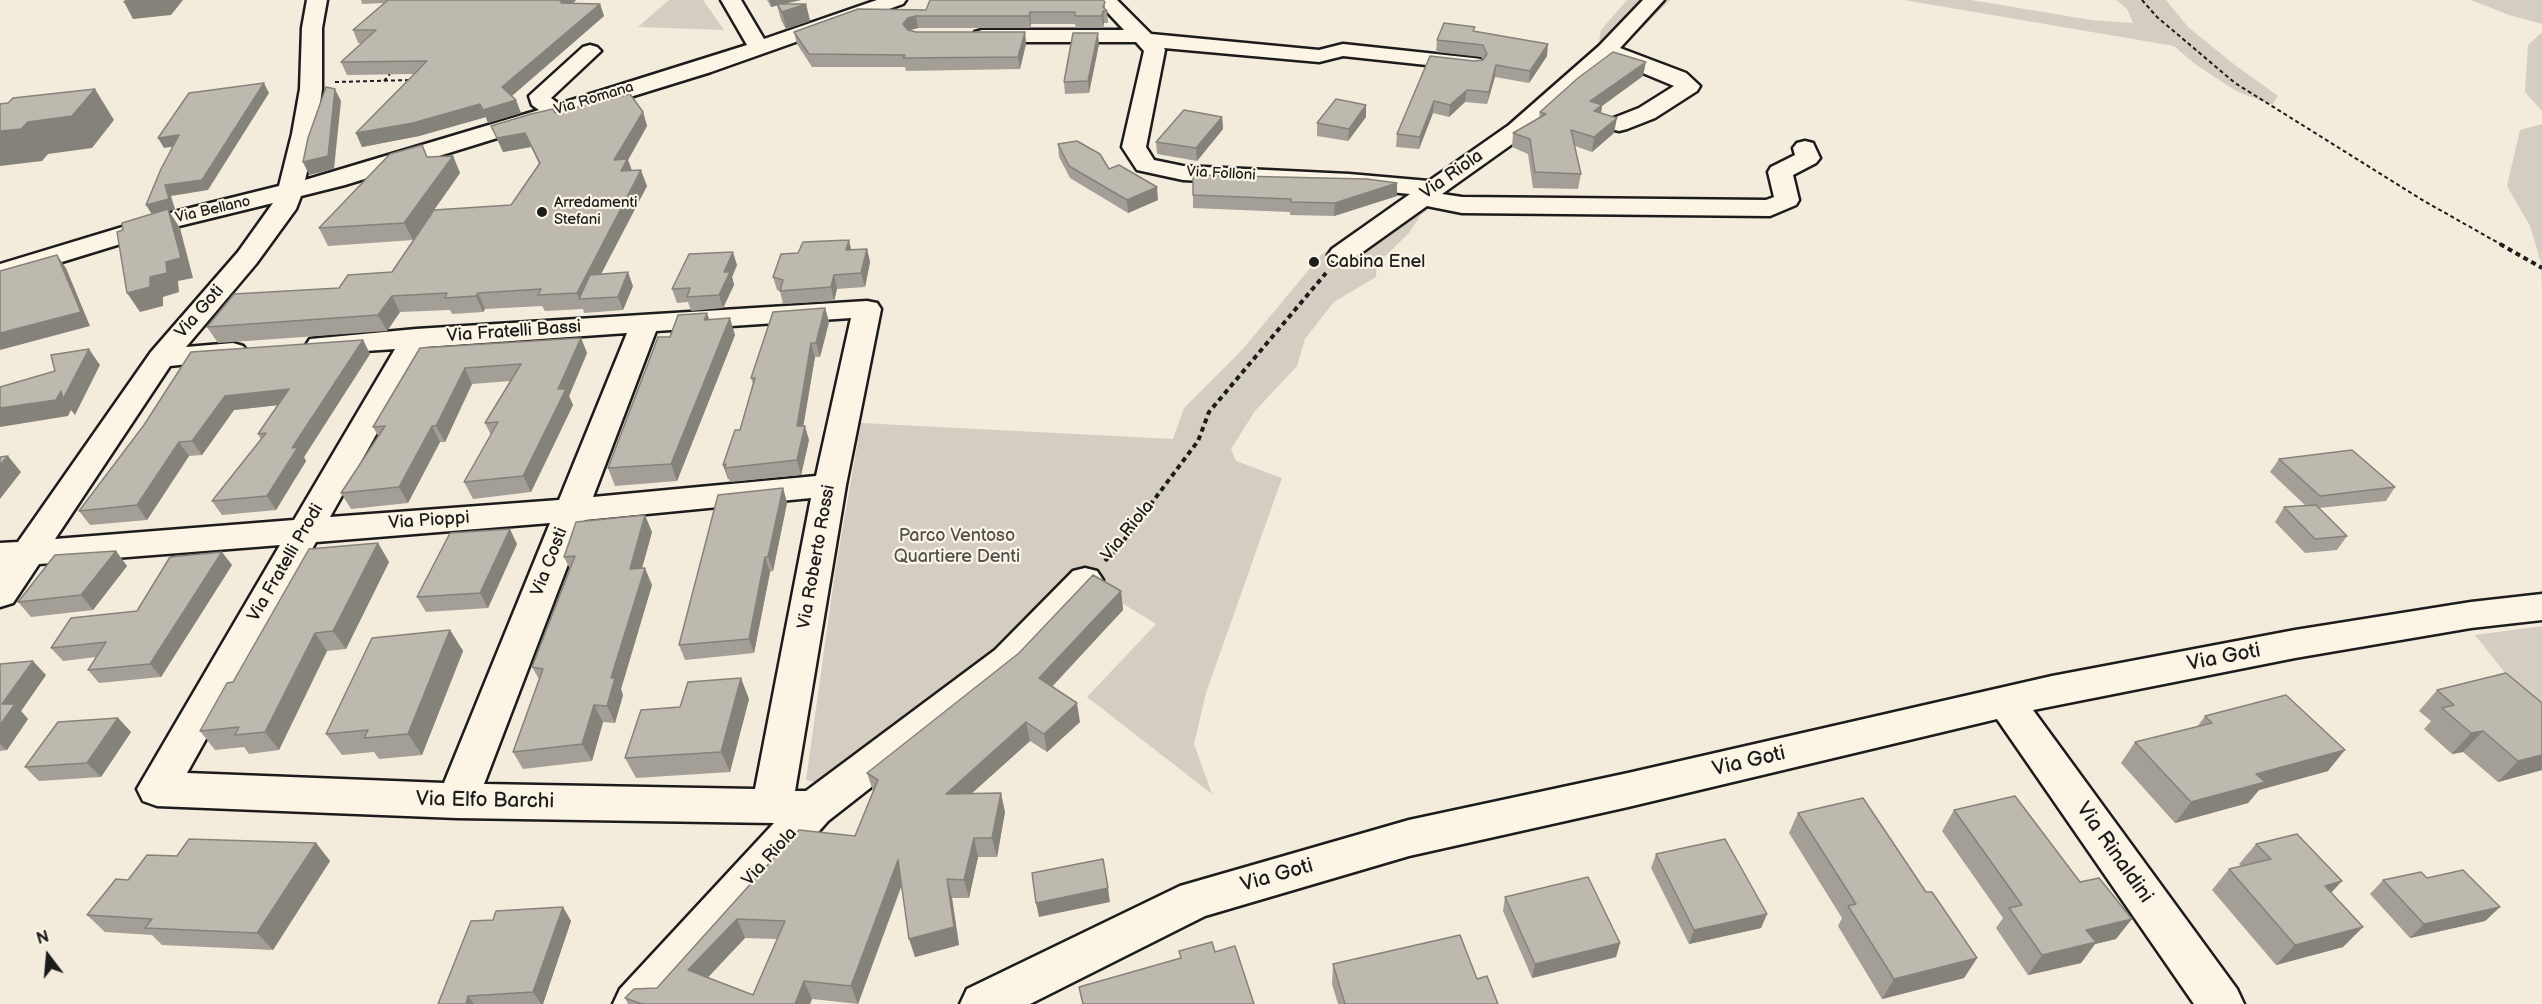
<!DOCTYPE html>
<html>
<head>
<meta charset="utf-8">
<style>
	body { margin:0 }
	#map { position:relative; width:2542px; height:1004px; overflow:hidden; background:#f3ecdd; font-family:"Balsamiq Sans",sans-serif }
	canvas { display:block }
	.north { position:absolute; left:18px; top:926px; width:60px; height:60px; -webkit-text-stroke:4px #fcf5e5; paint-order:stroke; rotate:344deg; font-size:16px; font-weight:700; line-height:24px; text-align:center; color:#1c1c1c }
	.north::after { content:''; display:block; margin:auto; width:21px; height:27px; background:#1c1c1c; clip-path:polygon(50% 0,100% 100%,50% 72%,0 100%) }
</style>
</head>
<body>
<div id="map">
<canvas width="2542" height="1004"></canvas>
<div class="north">N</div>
</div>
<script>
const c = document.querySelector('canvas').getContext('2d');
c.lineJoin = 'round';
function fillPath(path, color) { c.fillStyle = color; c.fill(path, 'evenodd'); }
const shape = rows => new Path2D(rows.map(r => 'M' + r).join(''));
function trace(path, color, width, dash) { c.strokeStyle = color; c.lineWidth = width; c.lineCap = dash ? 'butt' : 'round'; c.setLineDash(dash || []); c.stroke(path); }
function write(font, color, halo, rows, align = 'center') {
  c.font = font + ' "Balsamiq Sans",sans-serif'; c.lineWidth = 4.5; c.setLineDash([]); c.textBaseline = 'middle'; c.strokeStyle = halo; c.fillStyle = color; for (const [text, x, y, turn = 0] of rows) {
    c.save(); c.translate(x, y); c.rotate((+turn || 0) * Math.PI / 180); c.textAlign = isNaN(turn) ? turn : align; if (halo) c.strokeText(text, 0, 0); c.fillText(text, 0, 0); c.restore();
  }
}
const green = shape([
	[669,0,703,0,724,30,638,27],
	[1627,0,1670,0,1643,27,1628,37,1599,41,1601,30],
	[1904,0,1971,0,2091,20,2133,23,2127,9,2116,0,2166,0,2188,27,2235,65,2278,96,2272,105,2236,91,2195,64,2174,46],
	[2471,0,2542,0,2542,24,2509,15],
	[2542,32,2542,111,2525,92,2528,45],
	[2542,124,2542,293,2541,263,2530,226,2507,186,2520,130],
	[1411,198,1431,207,1420,216,1409,233,1377,264,1376,277,1334,302,1305,339,1297,366,1255,411,1231,449,1236,461,1282,478,1206,693,1194,744,1212,794,1087,697,1156,624,1085,580,841,788,806,780,835,572,861,423,1173,439,1184,408,1242,350,1321,255,1392,207],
	[2542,626,2542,720,2475,635]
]);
const pathFar1 = shape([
	[2142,0,2157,17,2235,83,2424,201,2502,245],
	[384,81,390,74],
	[335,82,412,80]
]);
const path = shape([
	[2500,244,2542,268],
	[1105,561,1121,544,1198,441,1209,412,1326,273]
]);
const minor = shape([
	[307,0,327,0,322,28,322,89,316,134,305,180,539,110,532,105,529,96,583,47,590,45,597,47,601,51,551,98,559,104,747,45,721,0,741,0,764,39,877,0,906,0,903,4,711,72,345,185,301,196,296,209,256,264,186,347,233,343,243,346,248,352,243,358,170,366,55,539,294,520,395,349,320,354,310,351,306,345,310,339,416,329,867,301,877,303,881,309,846,485,795,791,806,791,995,650,1073,571,1085,568,1097,571,1103,580,1097,589,1021,670,828,821,666,1004,613,1004,620,989,774,823,457,818,157,806,143,801,137,789,280,545,39,564,13,603,0,607,0,543,18,542,151,352,238,252,273,203,179,226,0,281,0,264,162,215,279,186,292,134,300,89,302,28,307,0],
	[851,318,816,476,593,497,656,331,851,318],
	[627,333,559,500,330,517,425,347,627,333],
	[811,498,755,789,484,784,585,520,811,498],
	[550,523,444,783,187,773,316,542,550,523],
	[1096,0,1117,0,1151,34,1319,50,1343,44,1473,58,1481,59,1484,64,1481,69,1473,70,1343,56,1319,62,1164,48,1165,50,1146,147,1154,160,1183,166,1349,174,1429,181,1509,125,1599,46,1643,0,1664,0,1620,48,1686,73,1700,86,1697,91,1655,118,1627,129,1619,131,1611,129,1608,124,1611,119,1639,108,1674,86,1609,59,1525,135,1442,194,1462,197,1766,200,1774,197,1768,172,1771,167,1795,155,1793,148,1797,143,1805,141,1813,143,1820,158,1816,163,1793,175,1799,200,1796,205,1770,216,1462,213,1427,206,1350,261,1341,263,1332,261,1328,255,1332,249,1410,194,1349,188,1183,180,1137,170,1122,147,1144,51,1136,42,982,42,975,40,972,36,975,32,982,30,1124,30,1096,0],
	[2542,594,2542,620,2471,628,2295,658,2033,710,2237,989,2244,1004,2194,1004,1997,719,1628,807,1409,856,1205,916,1030,1004,960,1004,967,989,1180,886,1409,820,1628,773,2052,676,2295,630,2471,602,2542,594]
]);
const wall = shape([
	[361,0,576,0,573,3,600,4,604,16,512,96,521,113,488,123,486,117,419,136,362,147,356,133,414,74,347,75,341,62,362,43,358,43,353,30,384,3,362,4],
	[767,0,801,0,783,4,806,4,810,21,786,29,781,20,777,5,771,7],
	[1105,2,1105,9,1107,11,1108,23,1104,23,1103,28,1076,28,1075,24,1031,24,1030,28,918,28,910,30,916,32,1025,32,1026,44,1020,69,906,71,905,67,812,67,797,44,794,32,926,10],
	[1475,31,1547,56,1529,83,1495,77,1487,104,1465,102,1449,117,1433,113,1419,149,1396,147,1397,134,1474,61,1483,60,1481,57,1436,52,1437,40],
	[1099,44,1089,93,1065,94,1064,82],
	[1643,76,1602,106,1601,113,1614,133,1592,152,1575,146,1581,174,1578,189,1533,188,1528,154,1512,147,1513,133,1539,118,1540,112],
	[1366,105,1366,117,1348,141,1317,136,1317,123],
	[643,112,647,126,628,160,632,171,647,186,601,274,633,286,623,310,584,313,583,309,545,311,542,306,485,309,483,312,452,314,450,310,400,312,387,331,218,343,207,327,392,272,432,213,413,240,328,246,319,228,427,157,453,156,460,173,434,210,511,205,539,164,531,147,503,152,491,126,555,113],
	[1222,117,1223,129,1197,161,1157,154,1156,142],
	[1058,144,1109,169,1158,200,1128,213,1070,178,1059,157],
	[1193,195,1397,196,1334,216,1290,215,1290,212,1193,208],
	[867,249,870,262,865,287,837,289,834,301,783,304,780,291,777,290,773,277,851,250],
	[737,265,732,277,734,285,723,308,691,311,688,302,677,303,672,289],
	[825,308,829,322,820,357,815,357,803,426,809,440,801,475,730,482,723,465,740,430,753,384,751,378],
	[709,320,735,335,677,481,615,486,608,468,670,337],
	[581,338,587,353,569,396,573,405,531,492,473,499,464,482,491,435,485,423,511,381,472,384,445,442,440,442,408,503,351,509,341,493,378,436,373,427,420,348],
	[363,340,370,354,304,457,306,461,276,510,222,515,212,501,261,439,258,434,278,405,234,410,202,455,189,456,147,520,90,525,79,511,144,425],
	[2279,459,2395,487,2386,501,2319,508,2347,536,2337,550,2305,553,2275,522,2284,507,2306,506,2270,472],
	[783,488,787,503,773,571,770,572,754,653,685,660,679,645],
	[652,532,642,568,652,585,621,689,623,695,615,723,603,722,592,761,523,769,513,752,539,679,532,667,570,569,564,557],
	[378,543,389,562,346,649,327,651,279,750,249,754,244,747,215,750,200,731,233,682],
	[517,544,488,608,426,612,417,597],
	[116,551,127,566,93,610,31,617,18,602],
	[232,565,161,677,99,683,88,670,96,657,63,661,51,648,137,611],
	[1121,591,1123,610,1052,687,1080,722,1047,752,1030,741,972,793,1005,812,997,857,978,857,969,898,952,898,959,945,915,957,902,885,858,1004,812,999,810,1004,628,1004,625,998,657,988,799,830,855,836,873,791,867,773],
	[745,938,777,939,753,995,707,978],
	[450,630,463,651,422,755,379,759,374,752,342,755,326,734],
	[0,664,46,675,21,711,28,719,7,750,0,751],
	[2437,690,2542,703,2542,770,2498,782,2463,752,2452,754,2424,729,2431,721,2419,711],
	[749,699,730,772,636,778,625,758,680,707],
	[2205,716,2328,771,2259,790,2248,803,2175,823,2121,763,2135,742,2197,727],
	[118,718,131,732,101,777,39,781,25,767],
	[1954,810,2116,939,2095,944,2081,963,2028,975,1996,928,2003,918,1942,831],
	[1798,813,1926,892,1977,958,1964,978,1882,999,1838,926,1842,918,1789,833],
	[316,843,330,861,273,950,162,945,152,935,105,932,87,915,128,880,177,856],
	[2256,844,2331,893,2363,927,2343,947,2276,965,2212,890,2229,869,2241,866,2239,864],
	[1656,854,1767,914,1761,928,1689,944,1651,868],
	[2427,878,2500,907,2485,921,2410,938,2370,894,2383,880],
	[1505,897,1620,943,1616,957,1532,978,1503,911],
	[563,907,571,921,543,1004,438,1004,493,920],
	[1333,964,1477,979,1498,1004,1338,1004,1332,984]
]);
const shadedWall = shape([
	[148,0,183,0,171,15,133,19,124,2],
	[560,0,576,0,566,11],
	[770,0,801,0,771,7],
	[600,4,604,16,507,100,502,87],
	[806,4,810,21,786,29,782,12],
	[1103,11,1104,23,1103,28,1102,16],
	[1030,12,1031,24,1030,28,1029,16],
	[916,16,918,28,910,30,906,36,903,24,908,18],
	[1025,32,1026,44,1020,69,1018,57],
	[1098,33,1099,44,1089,93,1088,81],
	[1548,44,1547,56,1529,83,1530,71],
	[1646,62,1643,76,1602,106,1600,119,1592,126,1590,101],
	[1496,65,1495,77,1487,104,1489,92],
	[264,83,269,93,208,190,171,196,175,209,169,211,180,228,193,278,178,281,179,292,163,297,163,306,140,312,127,293,153,216,146,205],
	[95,89,114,120,92,148,48,154,42,161,0,166,0,131],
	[335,89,341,101,334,169,309,175,303,162],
	[1467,90,1465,102,1449,117,1450,105],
	[516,100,521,113,488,123,483,110],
	[1434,101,1433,113,1419,149,1420,137],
	[480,104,486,117,419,136,362,147,356,133],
	[1366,105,1366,117,1348,141,1349,129],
	[643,112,647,126,628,160,633,174,627,186,614,160],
	[1222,117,1223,129,1197,161,1196,148],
	[1617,118,1614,133,1592,152,1594,137],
	[525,133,531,147,503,152,497,138],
	[179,135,184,145,164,148,158,138],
	[453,156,460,173,413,240,404,223],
	[641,170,647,186,588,299,579,299,577,293],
	[1397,183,1397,196,1334,216,1335,203],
	[1157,187,1158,200,1128,213,1127,200],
	[849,240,852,253,846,250],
	[867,249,870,262,865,287,861,273],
	[733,252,737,265,732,277,734,285,723,308,719,295,724,272],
	[57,255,66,268,90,326,0,350,0,333],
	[628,272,633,286,623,310,618,297],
	[834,275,837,289,834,301,831,287],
	[478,293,485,309,483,312,476,296],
	[392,296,400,312,387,331,378,315],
	[825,308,829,322,820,357,816,343],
	[707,313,713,330,704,320],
	[730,318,735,335,677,481,671,464],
	[581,338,587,353,569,396,573,405,531,492,523,476,558,389],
	[363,340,370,354,304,457,306,461,276,510,267,496,292,448],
	[811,343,815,357,801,440,797,426],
	[89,349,100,365,75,415,71,410,68,416,0,427,0,408],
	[465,368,472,384,445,442,436,426],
	[289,389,297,403,234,410,202,455,192,441,225,396],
	[432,426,440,442,408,503,399,487],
	[805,426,809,440,801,475,797,460],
	[179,442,189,456,147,520,137,505],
	[8,456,21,472,0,499,0,465],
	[726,464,725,468,729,479,728,479,723,465],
	[783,488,787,503,773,571,768,557],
	[645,515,652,532,637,586,630,569],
	[510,529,517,544,488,608,480,593],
	[378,543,389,562,346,649,333,631],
	[116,551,127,566,93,610,81,595],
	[222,552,232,565,161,677,150,664],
	[765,557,770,572,754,653,749,639],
	[645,568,652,585,621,689,623,695,615,723,607,706,611,678],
	[1121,591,1123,610,1042,697,1039,678],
	[450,630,463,651,422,755,408,734],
	[315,633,327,651,279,750,265,732],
	[33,661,46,675,21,711,28,719,7,750,0,744,0,725,2,704],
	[741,678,749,699,730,772,721,752],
	[1077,703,1080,722,1047,752,1044,734],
	[594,705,603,722,592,761,582,744],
	[118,718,131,732,101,777,87,763],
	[1026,722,1030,741,951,812,946,794],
	[2483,731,2463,752,2452,754,2471,733],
	[2345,750,2328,771,2259,790,2248,803,2175,823,2191,802,2256,774],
	[2542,755,2542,770,2498,782,2518,761],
	[1001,793,1005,812,997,857,992,838],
	[974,838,978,857,969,898,964,880],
	[316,843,330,861,273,950,257,933],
	[898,860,904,878,858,1004,851,986],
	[947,879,952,898,959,945,915,957,909,939],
	[2342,881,2323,902,2325,886],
	[1108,888,1110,902,1039,917,1036,903],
	[563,907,571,921,543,1004,541,1004,533,992],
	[2500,907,2485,921,2410,938,2424,924],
	[1767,914,1761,928,1689,944,1694,930],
	[737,919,745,938,698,988,688,970],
	[2132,919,2116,939,2095,944,2081,963,2028,975,2042,955,2086,930],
	[2363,927,2343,947,2276,965,2295,945],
	[1620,943,1616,957,1532,978,1535,964],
	[1977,958,1964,978,1882,999,1894,979],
	[804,981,812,999,810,1004,795,1004],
	[468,996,474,1004,466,1004]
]);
const building = shape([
	[126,0,148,0,124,2,126,0],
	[388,0,560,0,560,1,563,1,561,3,600,4,502,87,516,100,483,110,480,104,413,123,356,133,427,61,341,62,376,30,353,30,388,0],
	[930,0,1103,0,1105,2,1103,7,1107,11,1103,11,1102,16,1075,16,1075,12,1030,12,1029,16,916,16,908,18,903,24,908,30,916,32,1025,32,1018,57,903,58,905,55,809,54,794,32,858,9,926,10,930,0],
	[777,4,806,4,782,12,777,4],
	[1444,23,1475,27,1473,31,1548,44,1530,71,1496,65,1489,92,1467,90,1450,105,1434,101,1420,137,1397,134,1430,56,1474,61,1483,60,1487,54,1483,45,1437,40,1444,23],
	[1073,33,1098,33,1088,81,1064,82,1073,33],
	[1613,52,1646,62,1590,101,1602,105,1594,111,1617,118,1594,137,1571,130,1581,174,1535,172,1530,139,1513,133,1546,114,1540,112,1578,78,1613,52],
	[264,83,202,180,165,185,169,199,146,205,161,169,179,135,158,138,189,93,264,83],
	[326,87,335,89,328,156,303,162,308,138,326,87],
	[95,89,72,116,28,122,21,129,0,131,0,104,8,103,13,98,95,89],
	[630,94,643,112,614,160,627,159,621,171,641,170,577,293,538,295,541,289,478,293,476,296,445,298,447,293,392,296,378,315,207,327,234,294,339,288,348,275,392,272,434,210,511,205,540,163,525,133,497,138,491,126,531,114,553,109,555,113,630,94],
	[1336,99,1366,105,1349,129,1317,123,1336,99],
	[1184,110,1222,117,1196,148,1156,142,1184,110],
	[1077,141,1100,154,1109,169,1119,165,1157,187,1127,200,1069,166,1058,144,1077,141],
	[422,145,427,157,453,156,404,223,319,228,390,154,422,145],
	[1193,175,1367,179,1397,183,1335,203,1291,202,1291,199,1193,195,1193,175],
	[168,209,181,258,166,262,167,273,150,277,150,287,127,293,117,232,123,230,122,223,168,209],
	[849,240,846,250,867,249,861,273,834,275,831,287,780,291,783,280,773,277,781,254,798,253,803,242,849,240],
	[733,252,724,272,730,272,719,295,687,297,690,288,672,289,689,254,733,252],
	[57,255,81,312,0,333,0,271,57,255],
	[628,272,618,297,579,299,590,275,628,272],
	[825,308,816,343,811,343,797,426,805,426,797,460,725,468,726,464,723,465,735,430,740,430,755,378,751,378,773,312,825,308],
	[707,313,704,320,730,318,671,464,608,468,658,337,670,337,678,315,707,313],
	[581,338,558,389,566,389,523,476,464,482,498,422,485,423,521,364,465,368,436,426,432,426,399,487,341,493,385,426,373,427,420,348,581,338],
	[363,340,292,448,298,447,267,496,212,501,266,433,258,434,289,389,225,396,192,441,179,442,137,505,79,511,144,425,191,352,363,340],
	[89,349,63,399,61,391,56,400,0,408,0,387,55,371,51,355,89,349],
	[2352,450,2395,487,2320,496,2279,459,2352,450],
	[8,456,0,465,0,457,8,456],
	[783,488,768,557,765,557,749,639,679,645,718,495,783,488],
	[2316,505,2347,536,2315,539,2284,507,2316,505],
	[645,515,630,569,645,568,611,678,615,678,607,706,594,705,582,744,513,752,543,669,532,667,575,556,564,557,576,522,645,515],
	[510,529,480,593,417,597,450,533,510,529],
	[378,543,333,631,315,633,265,732,235,735,239,727,200,731,227,683,233,682,309,549,378,543],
	[116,551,81,595,18,602,55,555,116,551],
	[222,552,150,664,88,670,106,642,51,648,71,618,137,611,170,557,222,552],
	[1093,575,1121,591,1039,678,1077,703,1044,734,1026,722,946,794,1001,793,992,838,974,838,964,880,947,879,954,927,909,939,898,860,851,986,804,981,795,1004,642,1004,625,998,634,989,657,988,799,830,855,836,878,780,867,773,1019,653,1093,575],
	[737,919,785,921,753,995,688,970,737,919],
	[450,630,408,734,364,738,368,730,326,734,372,638,450,630],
	[33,661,2,704,15,704,0,725,0,664,33,661],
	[2506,673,2542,703,2542,755,2518,761,2483,731,2471,733,2442,708,2454,705,2437,690,2506,673],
	[741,678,721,752,625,758,641,710,680,707,688,682,741,678],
	[2286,695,2345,750,2256,774,2265,782,2191,802,2135,742,2212,723,2205,716,2286,695],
	[118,718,87,763,25,767,58,722,118,718],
	[2015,796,2080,882,2099,878,2132,919,2086,930,2096,942,2042,955,2009,908,2022,905,1954,810,2015,796],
	[1863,798,1926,892,1932,892,1977,958,1894,979,1848,906,1856,904,1798,813,1863,798],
	[2297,834,2342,881,2325,886,2363,927,2295,945,2229,869,2271,859,2256,844,2297,834],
	[189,839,316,843,257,933,145,928,152,919,87,915,116,879,128,880,147,855,177,856,189,839],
	[1725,839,1767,914,1694,930,1656,854,1725,839],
	[1103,859,1108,888,1036,903,1032,873,1103,859],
	[2463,870,2500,907,2424,924,2383,880,2421,872,2427,878,2463,870],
	[1588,877,1620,943,1535,964,1505,897,1588,877],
	[563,907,533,992,468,996,466,1004,438,1004,471,921,493,920,496,911,563,907],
	[1460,935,1477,979,1487,976,1498,1004,1345,1004,1333,964,1460,935],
	[1212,942,1215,952,1235,946,1254,1004,1083,1004,1079,987,1181,958,1179,951,1212,942]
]);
const markers = [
	[542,212,6,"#1c1c1c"],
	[1314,262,6,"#1c1c1c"]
];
const farStreetnames = [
	["Via Romana",594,99,-17],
	["Via Folloni",1221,174,3],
	["Via Bellano",213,210,-13]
];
const farPoinames = [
	["Arredamenti",554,203],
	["Stefani",554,220]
];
const streetNames = [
	["Via Riola",1452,175,-35],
	["Via Goti",200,312,-49],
	["Via Fratelli Bassi",514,332,-4],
	["Via Pioppi",429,521,-4],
	["Via Riola",1128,531,-51],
	["Via Roberto Rossi",817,557,-80],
	["Via Costi",550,562,-69],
	["Via Fratelli Prodi",286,563,-60],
	["Via Riola",770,857,-48]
];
const poiNames = [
	["Cabina Enel",1326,262]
];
const parkNames = [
	["Parco Ventoso",957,536],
	["Quartiere Denti",957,557]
];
const nearStreetnames = [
	["Via Goti",2224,658,-11],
	["Via Goti",1749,762,-13],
	["Via Elfo Barchi",485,801,1],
	["Via Rinaldini",2114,853,55],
	["Via Goti",1277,876,-16]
];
fillPath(green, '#d3cec1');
trace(minor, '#1c1c1c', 5);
trace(pathFar1, '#1c1c1c', 2, [4, 3]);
trace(path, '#1c1c1c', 4, [5, 4]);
fillPath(minor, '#fcf5e5');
fillPath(wall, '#a39f96');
fillPath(shadedWall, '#85827a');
fillPath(building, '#beb9ae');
trace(building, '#85827a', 1.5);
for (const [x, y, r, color] of markers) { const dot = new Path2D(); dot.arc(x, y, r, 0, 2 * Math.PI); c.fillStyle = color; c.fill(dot); trace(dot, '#fcf5e5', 2); }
write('15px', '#1c1c1c', '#fcf5e5', farStreetnames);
write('15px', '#1c1c1c', '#fcf5e5', farPoinames, 'left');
write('18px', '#1c1c1c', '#fcf5e5', streetNames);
write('18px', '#1c1c1c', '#fcf5e5', poiNames, 'left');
write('18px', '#53514e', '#fcf5e5', parkNames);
write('21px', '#1c1c1c', '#fcf5e5', nearStreetnames);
</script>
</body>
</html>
